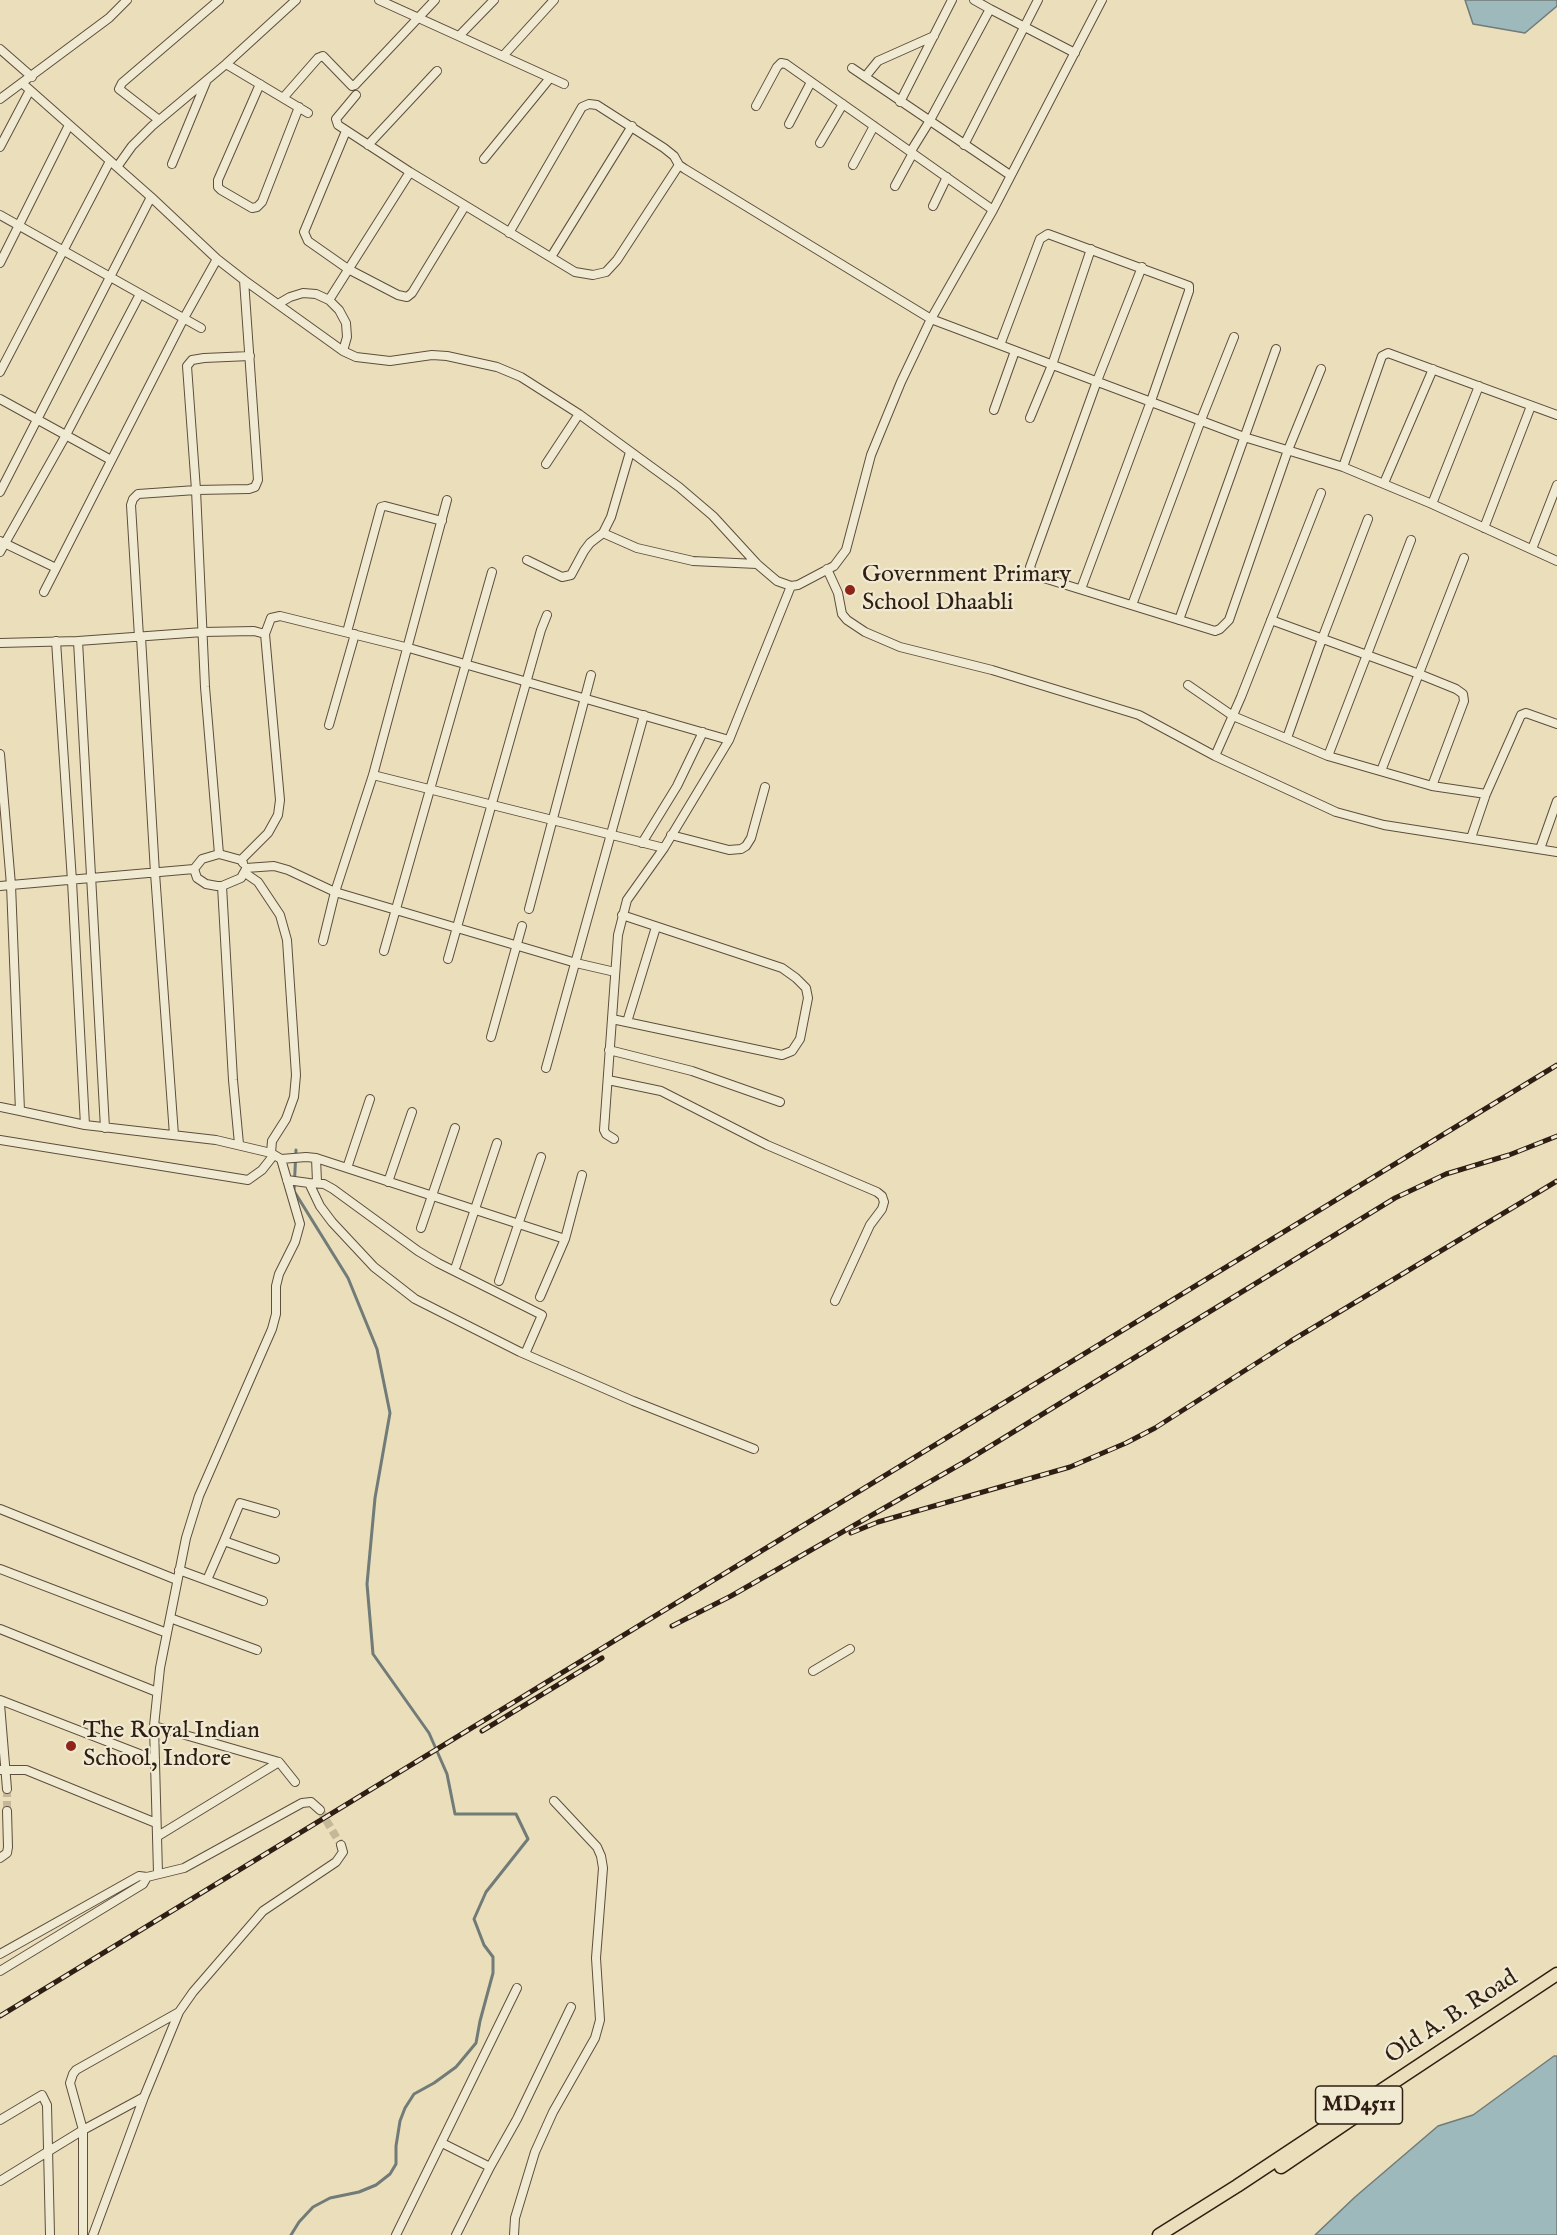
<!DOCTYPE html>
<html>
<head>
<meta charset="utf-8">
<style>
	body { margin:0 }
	canvas { display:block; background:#eadebb }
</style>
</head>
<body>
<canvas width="1557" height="2235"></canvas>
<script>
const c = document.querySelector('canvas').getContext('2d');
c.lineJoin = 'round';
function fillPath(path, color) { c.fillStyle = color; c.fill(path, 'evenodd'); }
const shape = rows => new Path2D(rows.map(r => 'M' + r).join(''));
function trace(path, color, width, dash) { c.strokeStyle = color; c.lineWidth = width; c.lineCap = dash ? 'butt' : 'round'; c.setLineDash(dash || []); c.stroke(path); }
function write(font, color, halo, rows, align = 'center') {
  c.font = font + ' "IM FELL English",serif'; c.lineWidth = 4.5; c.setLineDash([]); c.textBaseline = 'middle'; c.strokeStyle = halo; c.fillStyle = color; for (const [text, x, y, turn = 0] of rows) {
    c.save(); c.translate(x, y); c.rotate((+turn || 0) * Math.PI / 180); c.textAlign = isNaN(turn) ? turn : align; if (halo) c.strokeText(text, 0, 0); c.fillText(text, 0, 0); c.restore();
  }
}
const water = shape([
	[1465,0,1557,0,1557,6,1525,33,1473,24,1465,0],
	[1554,2056,1557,2056,1557,2235,1315,2235,1355,2197,1438,2126,1473,2115,1554,2056]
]);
const stream = shape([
	[291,2235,299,2222,313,2207,330,2198,359,2192,376,2185,390,2174,396,2164,396,2146,400,2121,405,2108,414,2094,434,2083,456,2067,476,2043,480,2021,493,1973,493,1957,484,1945,474,1919,486,1892,528,1839,516,1814,455,1814,447,1774,429,1733,373,1654,367,1584,375,1498,390,1413,377,1349,348,1278,294,1191,296,1150]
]);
const minorTunnel = shape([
	[7,1789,7,1811],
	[320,1810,341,1845]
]);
const minor = shape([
	[379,0,564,84],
	[974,0,990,9],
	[459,36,494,0],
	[0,49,32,77],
	[503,56,554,0],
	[226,64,308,113],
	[852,68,1010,175],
	[865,77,878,61,934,36],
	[22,83,151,197,217,259,244,280],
	[260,84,218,180,218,187,221,190,252,208,257,207,262,202,299,107],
	[356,95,336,119,338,125,410,172,575,272,593,275,606,272,617,260,679,165],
	[283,98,318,58,323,56,352,86,355,85,435,0],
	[0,99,109,18,127,0],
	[900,102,952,0],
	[756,106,777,67,781,63,786,64,993,210],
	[159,120,119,89,122,83,219,0],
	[789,124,811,82],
	[346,131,304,232,308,241,348,269,398,295,407,297,412,293,465,206],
	[820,143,843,104],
	[368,145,437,71],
	[964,145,1038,0],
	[0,147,30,90],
	[911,151,929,122,990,9,1075,53],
	[484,159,550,78],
	[172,164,206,82],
	[853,165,874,126],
	[117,167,132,146,152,126,226,64,296,0],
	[895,186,913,153],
	[933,206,947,177],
	[0,215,201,328],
	[509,233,582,107,589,104,597,105,664,148,674,156,679,165,685,169,931,319,1244,437,1343,467,1432,504,1557,561],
	[551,257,632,126],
	[0,263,69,125],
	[1142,267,1097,381,1030,567,1034,575,1215,631,1220,629,1229,620,1288,450,1321,369],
	[329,300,410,172],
	[278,304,290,297,303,293,316,294,329,300,339,310,346,323,347,337,343,351],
	[1000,345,1040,239,1048,234,1189,286,1189,291,1151,401,1081,589],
	[0,372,110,161],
	[0,399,111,460],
	[994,410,1015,351],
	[1030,418,1052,365,1091,249],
	[546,464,579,414],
	[1343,467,1382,356,1388,353,1557,415],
	[1384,483,1433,369],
	[0,492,151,197],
	[1432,504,1479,386],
	[1484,528,1531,406],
	[603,533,637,548,693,561,757,564],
	[0,541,56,568],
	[1532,549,1557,485],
	[0,552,66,435,140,294],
	[527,560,562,577,571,575,584,551,590,543,603,533,611,517,630,452],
	[827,569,838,593,842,614,847,620,865,632,900,647,992,670,1139,715,1215,756,1336,812,1384,825,1557,852],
	[44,592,184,318,217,259],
	[1132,605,1201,420,1234,337],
	[1179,620,1276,349],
	[1271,620,1419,674,1456,689,1463,694,1464,701,1432,786],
	[347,632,381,507,385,506,442,521],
	[265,634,271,618,280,616,409,648,729,740,791,586],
	[139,637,131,505,133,499,138,494,196,490,187,366,192,360,204,358,250,356],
	[141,637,155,873,174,1135],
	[56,641,72,881,85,1125],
	[0,643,78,641],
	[1188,685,1233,716,1328,756,1432,786,1486,794],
	[329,725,355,634],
	[1287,738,1322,639,1368,519],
	[0,754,11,885,194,869,202,859,219,854,241,860,243,863],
	[1215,756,1241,697,1321,493],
	[1328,756,1411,540],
	[1381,771,1464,558],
	[373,775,664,848,729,740],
	[671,835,729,850,741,849,746,846,751,838,765,787],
	[1471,838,1486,794,1521,715,1526,713,1557,724],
	[642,843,677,786,703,732],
	[1540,849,1557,801],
	[219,854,205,687,196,490,249,489,255,487,258,480,244,280,343,351,356,357,390,361,432,355,447,356,497,367,521,377,579,414,679,487,713,516,757,564,777,581,791,586,798,585,834,566,846,550,871,455,901,382,931,319,993,210,1102,0],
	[246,868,274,866,288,870,335,892,576,963,615,972],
	[194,869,197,878,206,884,217,886,222,886,241,878,246,869],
	[0,886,11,885,20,1111,85,1125,216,1140,271,1153],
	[222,886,233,1080,239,1144],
	[529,909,591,675],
	[323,941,335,892,373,775,447,500],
	[384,951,492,572],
	[448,959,541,630,547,615],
	[612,1019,782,1055,792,1051,800,1039,808,998,806,988,796,978,782,968,622,915],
	[627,1022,656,927],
	[491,1037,522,926],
	[609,1050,692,1071,780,1102],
	[546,1068,644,715],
	[608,1080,661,1091,767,1145,877,1192,882,1196,884,1202,882,1209,870,1225,835,1301],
	[0,1107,20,1111],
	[105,1128,78,641,203,632,254,631,265,634,280,800,278,815,268,833,241,860],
	[614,1139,606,1134,604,1130,618,935,627,900,664,848],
	[0,1140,248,1180,262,1170,273,1156],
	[316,1158,317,1182],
	[281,1159,306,1157,316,1158,565,1239,582,1175],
	[347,1168,370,1099],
	[287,1180,309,1183,320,1206,332,1222,374,1267,415,1299,520,1352,633,1401,754,1449],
	[388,1182,412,1112],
	[309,1183,324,1184,333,1189,418,1251,438,1263,542,1315,525,1354],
	[421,1228,455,1128],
	[456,1266,497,1143],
	[499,1281,541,1157],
	[540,1297,565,1239],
	[0,1509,177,1580],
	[224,1541,240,1503,275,1513],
	[0,1569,167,1633],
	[179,1570,263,1601],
	[207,1580,224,1541,275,1559],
	[170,1618,257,1650],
	[0,1629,157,1692],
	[813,1671,850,1649],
	[0,1700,155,1760],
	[0,1704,7,1789],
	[154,1726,279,1762,295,1782],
	[0,1770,26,1770,156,1823],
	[158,1836,279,1762],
	[0,1858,7,1853,8,1847,7,1811],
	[158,1873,154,1726,160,1668,186,1538,199,1496,272,1329,276,1314,276,1286,279,1274,295,1242,300,1224,281,1159,271,1153,272,1141,286,1119,294,1097,296,1075,287,940,280,915,258,882,245,873],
	[0,1954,139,1876,147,1877,184,1868,302,1803,311,1802,320,1810],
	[0,1971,143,1884,147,1877],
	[0,2120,42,2095,47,2105,50,2235],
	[442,2143,490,2167,517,2119,571,2007],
	[0,2181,83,2130,144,2097],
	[83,2235,83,2130,70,2083,73,2074,76,2070,179,2012],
	[93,2235,144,2097,179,2012,193,1992,263,1911,336,1862,343,1852,341,1845],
	[396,2235,517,1988],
	[456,2235,490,2167],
	[514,2235,515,2218,535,2152,553,2112,595,2038,600,2020,596,1958,603,1868,601,1856,597,1847,554,1801]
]);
const primary = shape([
	[1281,2167,1393,2091],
	[1159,2235,1237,2186,1557,1974]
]);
const rail = shape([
	[851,1533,878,1522,1070,1467,1126,1443,1155,1428,1291,1341,1557,1181],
	[672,1626,731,1596,966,1461,1395,1198,1446,1174,1509,1155,1557,1136],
	[482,1731,602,1658],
	[0,2016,1557,1065]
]);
const markers = [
	[850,590,6,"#8f2418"],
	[71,1746,6,"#8f2418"]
];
const shields = [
	[1359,2105,87]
];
const shieldNames = [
	["MD4511",1359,2105]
];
const poiNames = [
	["Government Primary",862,576],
	["School Dhaabli",862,604],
	["The Royal Indian",83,1732],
	["School, Indore",83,1760]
];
const streetNames = [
	["Old A. B. Road",1452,2018,-33]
];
fillPath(water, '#9db9bc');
trace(water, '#717b78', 1.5);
trace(stream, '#717b78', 3);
trace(minorTunnel, '#c5b899', 8, [8, 4]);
trace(minor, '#5e4e3d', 10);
trace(primary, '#2f1e13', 15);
trace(minor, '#f1ead3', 8);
trace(primary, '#eadebb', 12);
trace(rail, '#2f1e13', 5);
trace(rail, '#f1ead3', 3, [9]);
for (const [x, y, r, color] of markers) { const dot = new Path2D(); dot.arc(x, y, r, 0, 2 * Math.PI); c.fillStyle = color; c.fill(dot); trace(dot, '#f1ead3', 2); }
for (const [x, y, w] of shields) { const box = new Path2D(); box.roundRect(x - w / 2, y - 19, w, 38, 4.5); c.fillStyle = '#f1ead3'; c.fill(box); trace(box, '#2f1e13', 1.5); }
write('bold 22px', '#2f1e13', null, shieldNames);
write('24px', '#2f1e13', '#f1ead3', poiNames, 'left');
write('24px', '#2f1e13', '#f1ead3', streetNames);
</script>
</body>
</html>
